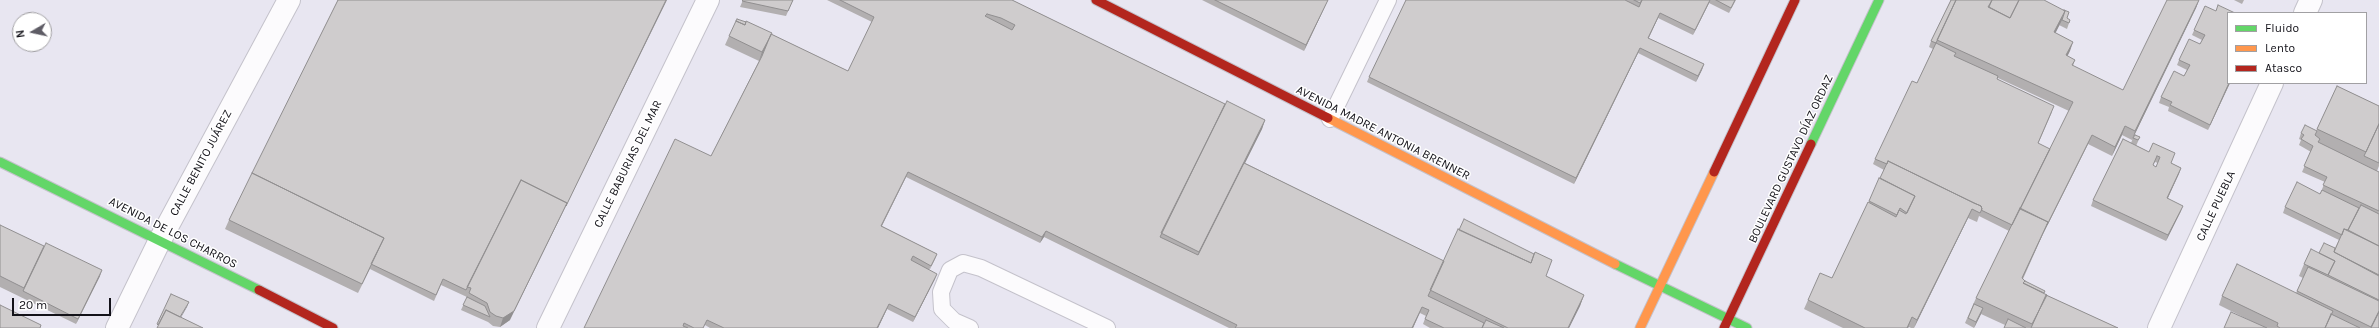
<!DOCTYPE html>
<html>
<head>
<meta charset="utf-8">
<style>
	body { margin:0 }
	#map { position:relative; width:2379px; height:328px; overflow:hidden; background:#e8e6f1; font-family:Karla,sans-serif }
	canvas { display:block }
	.legend { position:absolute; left:2227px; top:12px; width:140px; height:72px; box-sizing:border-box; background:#fff; border:1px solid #a1a0a3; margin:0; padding:5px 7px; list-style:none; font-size:12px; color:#131219 }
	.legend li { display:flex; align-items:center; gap:8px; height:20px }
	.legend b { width:20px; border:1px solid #a1a0a3 }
	.north { position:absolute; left:12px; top:12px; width:40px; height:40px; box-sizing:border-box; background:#fff; border:1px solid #a1a0a3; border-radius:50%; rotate:261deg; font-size:11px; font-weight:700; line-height:16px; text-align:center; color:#131219 }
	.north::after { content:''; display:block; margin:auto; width:14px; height:18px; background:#5e5c65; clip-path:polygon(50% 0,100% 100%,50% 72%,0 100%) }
	.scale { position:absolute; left:12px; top:298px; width:99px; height:18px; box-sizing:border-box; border:2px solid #131219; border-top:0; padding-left:5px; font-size:12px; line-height:14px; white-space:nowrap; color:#131219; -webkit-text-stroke:3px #fff; paint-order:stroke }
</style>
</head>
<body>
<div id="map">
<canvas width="2379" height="328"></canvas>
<ul class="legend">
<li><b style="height:5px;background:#63d668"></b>Fluido</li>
<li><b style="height:5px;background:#ff974d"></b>Lento</li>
<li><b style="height:5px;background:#b3261e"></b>Atasco</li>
</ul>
<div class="north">N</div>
<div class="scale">20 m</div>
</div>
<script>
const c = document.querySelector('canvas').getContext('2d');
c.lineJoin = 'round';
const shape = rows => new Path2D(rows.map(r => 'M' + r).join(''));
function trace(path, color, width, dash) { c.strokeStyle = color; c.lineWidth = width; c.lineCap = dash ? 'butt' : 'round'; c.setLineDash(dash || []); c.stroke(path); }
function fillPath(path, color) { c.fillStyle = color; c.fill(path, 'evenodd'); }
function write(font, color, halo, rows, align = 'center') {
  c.font = font + ' Karla,sans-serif'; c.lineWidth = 3; c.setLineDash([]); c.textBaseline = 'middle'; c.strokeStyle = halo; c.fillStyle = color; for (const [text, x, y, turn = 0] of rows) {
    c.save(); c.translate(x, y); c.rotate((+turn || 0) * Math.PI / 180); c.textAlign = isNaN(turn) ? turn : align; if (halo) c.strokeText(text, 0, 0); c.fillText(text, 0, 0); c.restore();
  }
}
const lane = shape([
	[1330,119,1388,0],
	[970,328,954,321,942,309,941,292,950,270,963,263,981,268,1107,328]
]);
const street = shape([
	[2305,13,2311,0],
	[117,328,160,240,289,0],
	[548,328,708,0],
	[2159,328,2272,83]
]);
const fast = shape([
	[1811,144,1879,0],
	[0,162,259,290],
	[1615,264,1747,328]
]);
const slow = shape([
	[1328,118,1615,264],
	[1640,328,1714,172]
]);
const jam = shape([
	[1096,0,1328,118],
	[1714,172,1795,0],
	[259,290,333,328],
	[1724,328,1811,144]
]);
const wall = shape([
	[338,0,510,320,500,327,493,326,488,322,461,310,467,297,441,285,434,301,370,269,358,293,225,229,229,220],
	[743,0,793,0,786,16,740,7],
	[827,0,1012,0,1225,104,1265,120,1262,129,1245,163,1444,261,1546,276,1584,295,1580,306,1569,328,1430,328,1423,324,1426,316,1420,313,1413,328,1229,328,1044,237,1040,243,906,177,882,226,937,254,929,270,935,279,913,322,887,309,878,328,710,328,705,325,703,328,584,328,711,156,759,61,725,45,729,36,771,34,848,71,872,22],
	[1202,0,1328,0,1304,51],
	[1406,0,1736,0,1729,13,1709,3,1693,35,1658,18,1648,38,1704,64,1696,82,1638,53,1574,184,1367,82,1369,77],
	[1951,0,2067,18,2070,20,2067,29,2059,25,2060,24,2055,33,2073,42,2067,56,2075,60,2073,66,2123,90,2199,0,2196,8,2132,140,2122,135,2112,156,2088,144,2043,234,2023,279,2025,281,2046,295,2118,328,2004,328,2005,325,1981,314,1974,328,1965,323,1976,298,2009,231,1979,216,1977,222,1968,218,1914,328,1911,328,1909,327,1908,328,1843,328,1804,309,1808,300,1832,278,1884,170,1873,164,1875,159,1917,83,1933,49,1929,47,1931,41],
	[1998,78,2069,111,2050,149,2038,144,2052,112,1997,79],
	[2234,0,2244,0,2242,4],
	[2205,6,2228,83,2230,83,2208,130,2168,111,2169,107,2159,103,2161,97,2184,76,2187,70,2177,65,2179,60,2200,44,2202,40,2192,35],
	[2337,86,2379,106,2379,166,2377,171,2379,172,2379,328,2224,328,2251,321,2219,305,2222,296,2296,293,2303,278,2299,276,2304,264,2319,253,2335,248,2339,240,2283,213,2285,207,2320,194,2325,182,2302,172,2311,152,2299,145,2301,140,2299,139,2301,133,2316,131],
	[2140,137,2136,146,2131,143,2133,138],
	[2123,139,2181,168,2168,198,2181,211,2166,241,2091,206,2093,200],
	[2155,162,2158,163,2156,167,2153,165],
	[0,225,42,251,100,276,76,324,0,287]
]);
const shadedWall = shape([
	[666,0,667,0,510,320,500,327,503,318],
	[1328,0,1304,51,1306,45],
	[1710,0,1709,3,1693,35,1695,30],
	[2199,0,2196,8,2132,140,2135,131],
	[2065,11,2062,20,2051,42,2054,32],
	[1660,13,1658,18,1646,44,1648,38],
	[772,33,768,42,759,61,762,52],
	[2073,42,2070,51,2063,65,2066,55],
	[1640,48,1638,53,1574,184,1576,178],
	[1704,64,1702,70,1696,82,1698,76],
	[2229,83,2230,83,2208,130,2210,125],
	[1265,120,1262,129,1196,261,1199,252],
	[2125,126,2122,135,2112,156,2115,147],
	[2092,135,2088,144,2043,234,2017,290,2022,278,2048,222],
	[2181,168,2179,174,2165,204,2167,198],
	[908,172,906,177,879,231,881,226],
	[2183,206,2181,211,2166,241,2168,235],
	[1972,209,1968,218,1914,328,1917,320],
	[1046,231,1044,237,1040,243,1042,237],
	[937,254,935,259,929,271,931,266],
	[102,270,100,276,76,324,78,319],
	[937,274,935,279,913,322,915,317],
	[1584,295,1580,306,1569,328,1568,328],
	[189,302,187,307,179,321,180,318],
	[889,304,887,309,878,328,877,328],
	[1422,307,1413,328,1412,328],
	[1983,308,1981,314,1974,328,1976,322],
	[1912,317,1908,328,1907,328]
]);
const building = shape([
	[338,0,666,0,566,206,567,203,521,180,466,290,443,279,436,295,371,264,384,238,252,173,338,0],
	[743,0,793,0,788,11,742,1,743,0],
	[840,0,1012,0,1225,104,1160,237,1198,255,1244,163,1444,261,1428,296,1484,323,1482,328,1444,328,1425,319,1429,310,1422,307,1412,328,1235,328,1237,325,1046,231,1042,237,908,172,881,226,937,254,931,266,913,256,911,260,937,274,915,317,889,304,877,328,724,328,707,320,703,328,694,328,684,323,683,326,688,328,584,328,675,139,711,156,762,56,771,34,848,71,874,17,840,0],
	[987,14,1001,18,1015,25,1012,30,985,16,987,14],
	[1215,0,1328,0,1306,45,1215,0],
	[1406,0,1625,0,1639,7,1642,0,1710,0,1695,30,1660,13,1648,38,1704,64,1698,76,1640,48,1576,178,1369,77,1406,0],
	[1634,0,1642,0,1640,3,1634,0],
	[1716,0,1735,0,1731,8,1716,0],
	[1951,0,1956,0,1936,43,1931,41,1951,0],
	[1956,0,1992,0,1988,7,2010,18,2019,0,2044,0,2065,11,2054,32,2073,42,2066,55,2075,60,2072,65,2123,90,2167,0,2199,0,2135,131,2125,126,2115,147,2092,135,2047,225,2048,222,2020,209,2073,102,1937,40,1956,0],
	[1992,0,2019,0,2010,18,1989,7,1992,0],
	[2218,5,2235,13,2228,13,2228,83,2229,83,2210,125,2170,105,2172,102,2161,97,2174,71,2184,76,2190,65,2179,60,2189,39,2200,44,2205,35,2194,30,2205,6,2216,11,2218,5],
	[2064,10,2069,12,2067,18,2070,20,2069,23,2062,20,2065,11,2064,11,2064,10],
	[737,19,746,22,745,25,736,21,737,19],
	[736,21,745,25,746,21,772,33,762,52,729,36,736,21],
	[1936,43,1956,53,1954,56,1998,76,1997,79,2054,106,2038,143,2050,149,2012,225,1981,210,1982,209,1981,206,1974,203,1888,161,1887,164,1875,159,1912,81,1917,83,1936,43],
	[2337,86,2379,106,2379,124,2366,152,2317,129,2337,86],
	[1227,101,1265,120,1199,252,1161,233,1227,101],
	[2379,124,2379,163,2364,156,2379,124],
	[2305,125,2317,131,2315,135,2320,139,2318,142,2379,172,2379,211,2323,185,2327,177,2304,166,2313,146,2301,139,2304,135,2301,133,2305,125],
	[2135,135,2140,137,2138,140,2133,138,2135,135],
	[2123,139,2149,152,2153,143,2175,153,2171,163,2181,168,2167,198,2183,206,2168,235,2093,200,2123,139],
	[2157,156,2160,157,2156,167,2153,165,2157,156],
	[1888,161,1974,203,1981,206,1982,209,1980,213,1972,209,1917,320,1912,317,1907,328,1865,328,1808,300,1820,273,1832,278,1868,202,1896,217,1899,210,1906,214,1915,196,1880,178,1888,161],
	[252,173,384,238,362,284,229,220,252,173],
	[1879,178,1915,196,1907,213,1900,208,1897,215,1869,201,1879,178],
	[521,180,567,203,514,311,503,318,496,316,490,312,487,303,469,293,471,288,467,287,521,180],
	[2297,182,2320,194,2322,190,2359,208,2348,230,2344,229,2342,235,2285,207,2297,182],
	[2361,205,2379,214,2379,246,2348,230,2361,205],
	[2020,208,2048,222,2022,278,2025,281,2023,283,2047,295,2032,324,1976,298,2020,208],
	[1464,219,1534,254,1531,263,1459,230,1464,219],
	[0,225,44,246,24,288,0,276,0,225],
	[1458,229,1531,263,1535,252,1552,260,1546,276,1584,295,1568,328,1508,328,1430,290,1458,229],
	[2344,229,2379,246,2379,275,2334,252,2344,229],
	[46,243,102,270,78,319,23,291,46,243],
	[2324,243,2335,248,2334,252,2379,276,2379,300,2328,275,2335,261,2319,253,2324,243],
	[2311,249,2335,261,2328,275,2304,264,2311,249],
	[2237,264,2333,311,2325,328,2280,328,2277,326,2278,323,2222,296,2237,264],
	[2308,267,2379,301,2379,311,2371,327,2297,291,2308,267],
	[2025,281,2045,291,2044,293,2023,283,2025,281],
	[171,294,189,302,180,317,166,310,158,325,157,324,171,294],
	[2046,295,2118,328,2031,328,2046,295],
	[467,297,485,306,490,317,463,305,467,297],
	[1974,304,1983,308,1976,322,1968,318,1974,304],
	[0,305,41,325,40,328,0,328,0,305],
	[166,310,203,328,157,328,166,310],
	[2231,312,2267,328,2224,328,2231,312],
	[2379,312,2379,328,2371,328,2379,312],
	[2331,314,2360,328,2325,328,2331,314],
	[2008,319,2026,328,2004,328,2008,319],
	[1486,320,1504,328,1482,328,1486,320]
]);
const streetNames = [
	["AVENIDA MADRE ANTONIA BRENNER",1383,133,27],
	["BOULEVARD GUSTAVO DÍAZ ORDAZ",1791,159,-65],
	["CALLE BENITO JUÁREZ",201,163,-62],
	["CALLE BABURIAS DEL MAR",628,164,-64],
	["CALLE PUEBLA",2216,206,-65],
	["AVENIDA DE LOS CHARROS",173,233,27]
];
trace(lane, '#c4c2cb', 18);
trace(street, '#c4c2cb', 24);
trace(fast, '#c4c2cb', 11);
trace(slow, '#c4c2cb', 11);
trace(jam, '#c4c2cb', 11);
trace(lane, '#fcfbfd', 16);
trace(street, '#fcfbfd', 22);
trace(fast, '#63d668', 9);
trace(slow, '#ff974d', 9);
trace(jam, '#b3261e', 9);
fillPath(wall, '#b2afb0');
fillPath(shadedWall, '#918f90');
fillPath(building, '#cfcccd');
trace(building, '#918f90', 1);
write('12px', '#131219', '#fff', streetNames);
</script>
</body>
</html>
